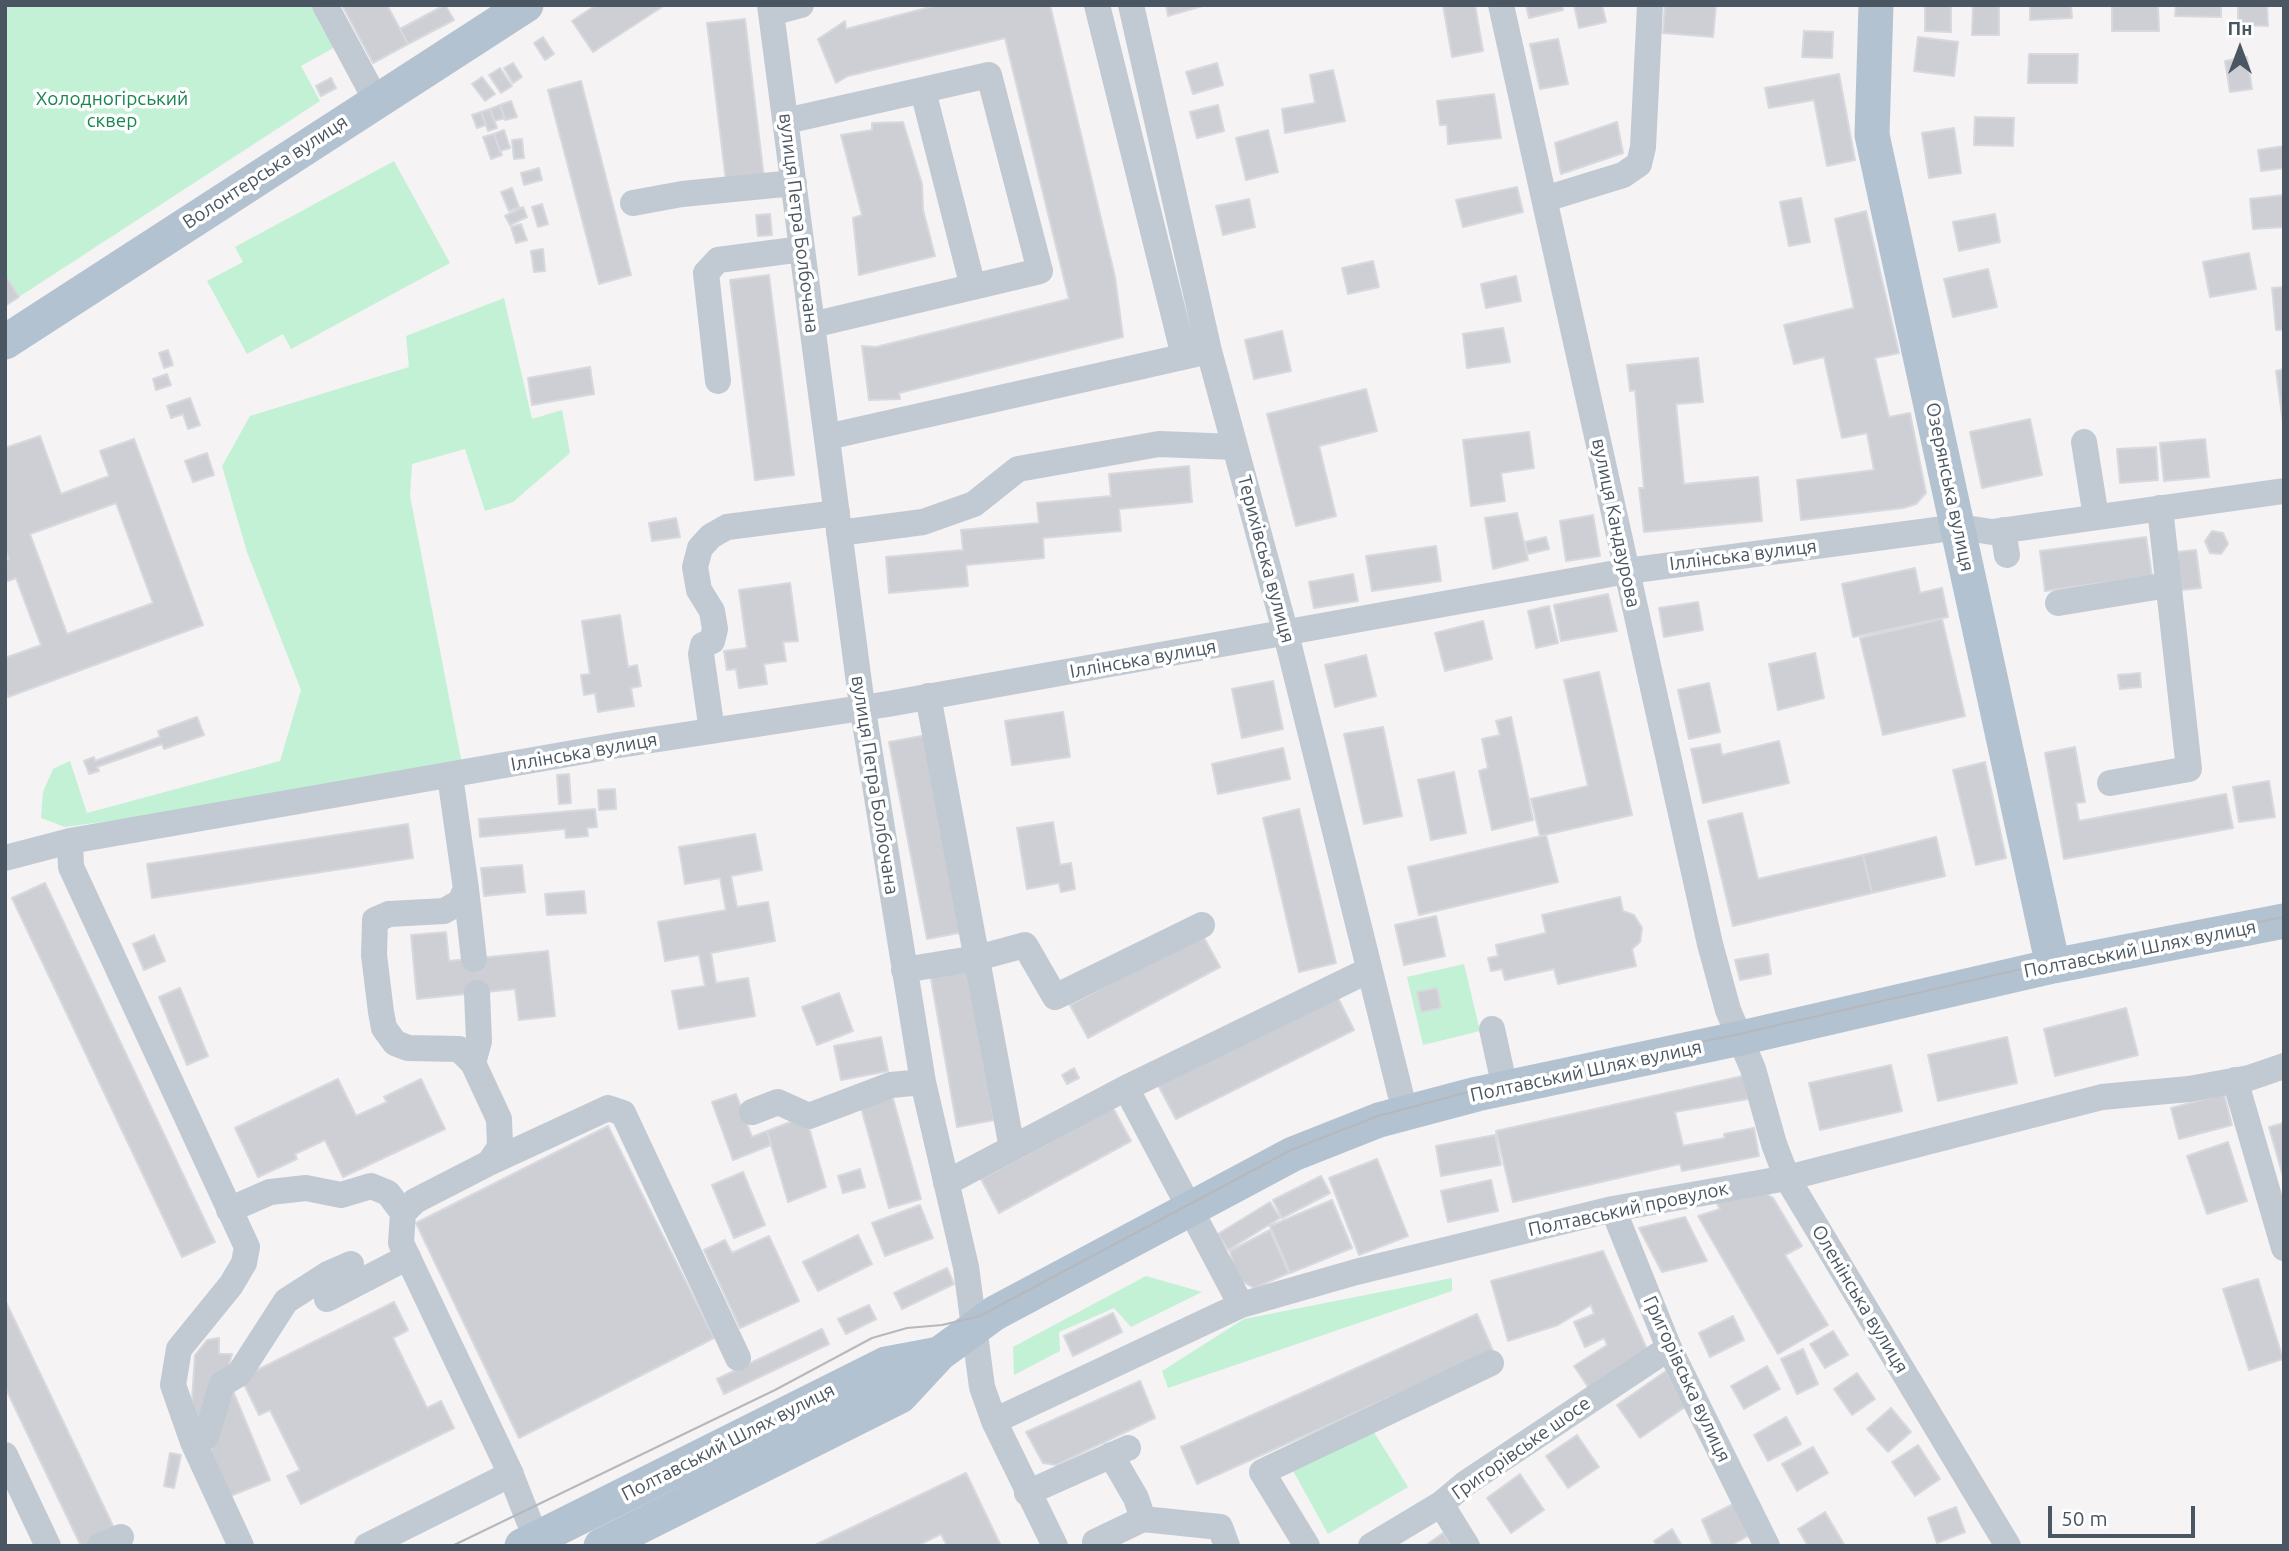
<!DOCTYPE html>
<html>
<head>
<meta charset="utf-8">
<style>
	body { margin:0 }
	#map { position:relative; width:2289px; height:1551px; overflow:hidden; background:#f5f3f3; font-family:Ubuntu,sans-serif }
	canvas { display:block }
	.frame { position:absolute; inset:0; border:7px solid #4a5661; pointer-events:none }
	.north { position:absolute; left:2205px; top:14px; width:70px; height:70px; -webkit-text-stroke:5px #fff; paint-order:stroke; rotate:0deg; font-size:19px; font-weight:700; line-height:28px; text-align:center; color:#4a5661 }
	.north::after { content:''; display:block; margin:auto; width:24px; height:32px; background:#4a5661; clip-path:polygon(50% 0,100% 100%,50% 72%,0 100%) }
	.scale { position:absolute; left:2048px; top:1506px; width:147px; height:32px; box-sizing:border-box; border:4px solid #4a5661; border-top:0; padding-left:9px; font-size:21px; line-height:24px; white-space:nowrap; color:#4a5661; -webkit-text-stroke:5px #fff; paint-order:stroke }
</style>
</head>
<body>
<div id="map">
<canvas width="2289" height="1551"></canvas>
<div class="frame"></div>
<div class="north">Пн</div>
<div class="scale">50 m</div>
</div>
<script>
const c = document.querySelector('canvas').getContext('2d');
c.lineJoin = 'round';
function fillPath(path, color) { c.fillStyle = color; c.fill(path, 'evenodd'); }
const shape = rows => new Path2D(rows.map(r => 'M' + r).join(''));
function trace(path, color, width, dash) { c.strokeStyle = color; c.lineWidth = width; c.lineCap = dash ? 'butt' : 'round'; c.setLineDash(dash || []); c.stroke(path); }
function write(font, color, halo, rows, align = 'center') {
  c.font = font + ' Ubuntu,sans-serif'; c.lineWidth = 7; c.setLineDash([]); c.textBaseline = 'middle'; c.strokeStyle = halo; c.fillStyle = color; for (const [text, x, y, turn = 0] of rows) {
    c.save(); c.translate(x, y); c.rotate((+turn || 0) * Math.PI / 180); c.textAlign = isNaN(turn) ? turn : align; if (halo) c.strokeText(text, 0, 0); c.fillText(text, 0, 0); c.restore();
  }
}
const green = shape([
	[5,5,314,5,337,46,301,66,320,101,5,306],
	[394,161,450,263,291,349,283,334,247,354,207,281,243,262,235,247],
	[504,298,532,419,562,410,570,453,513,502,485,511,465,449,412,464,410,496,462,764,278,798,65,827,41,818,43,792,53,769,70,761,87,813,280,761,301,690,247,552,222,466,250,416,409,367,406,336],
	[1464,964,1480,1031,1423,1045,1407,977],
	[1146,1276,1202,1292,1131,1327,1114,1308,1059,1332,1060,1351,1014,1375,1013,1347],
	[1452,1278,1452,1291,1168,1388,1162,1371,1244,1319],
	[1372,1429,1408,1487,1328,1534,1292,1469]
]);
const building = shape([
	[342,5,387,5,408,44,373,63,342,5],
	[445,5,454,20,408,44,400,29,445,5],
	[596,5,665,5,593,52,572,21,596,5],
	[938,5,1050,5,1115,277,1123,337,899,393,900,399,869,400,862,346,876,347,1069,299,1005,38,848,76,836,83,818,39,845,21,846,29,938,5],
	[1166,5,1206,5,1168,16,1166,5],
	[1443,5,1475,5,1483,51,1452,57,1443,5],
	[1526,5,1562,5,1563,10,1529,18,1526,5],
	[1574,5,1602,5,1606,22,1579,28,1574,5],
	[1665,5,1716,5,1713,37,1663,33,1665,5],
	[1925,5,1951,5,1951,32,1925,31,1925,5],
	[1973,5,1999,5,1999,35,1972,35,1973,5],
	[2030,5,2071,5,2072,18,2030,20,2030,5],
	[2112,5,2158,5,2159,31,2112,31,2112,5],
	[2176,5,2221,5,2221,17,2175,16,2176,5],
	[2238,5,2267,5,2268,26,2238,25,2238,5],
	[745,19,764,178,726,182,707,23,745,19],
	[1804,31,1833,32,1832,58,1802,57,1804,31],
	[543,37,554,54,545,60,534,43,543,37],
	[1918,37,1958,42,1954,76,1914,71,1918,37],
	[1558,39,1568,84,1540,89,1530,44,1558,39],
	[2029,54,2078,54,2077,83,2028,83,2029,54],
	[2247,57,2252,89,2230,92,2225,61,2247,57],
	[513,63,522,77,513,83,504,68,513,63],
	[1217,63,1223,85,1193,94,1186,72,1217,63],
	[500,68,512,86,501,93,489,75,500,68],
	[1333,70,1345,121,1285,133,1282,109,1315,103,1310,75,1333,70],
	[1839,74,1855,160,1827,166,1814,100,1769,108,1765,88,1839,74],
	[482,77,495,94,485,101,472,84,482,77],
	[331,78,336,88,321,96,316,86,331,78],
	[581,81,631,275,599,284,548,90,581,81],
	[1494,94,1501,138,1448,144,1447,125,1440,125,1437,101,1494,94],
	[511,101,517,117,505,120,500,105,511,101],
	[500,105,505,118,494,121,490,109,500,105],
	[1218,105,1224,131,1197,138,1190,112,1218,105],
	[490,109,497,128,488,131,481,112,490,109],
	[481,112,486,125,477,128,472,115,481,112],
	[1975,117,2014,118,2013,146,1974,145,1975,117],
	[903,122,922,184,923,210,935,256,859,275,853,218,862,215,841,135,872,130,872,123,903,122],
	[1617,122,1623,153,1561,174,1555,143,1617,122],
	[1954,128,1961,173,1929,178,1922,133,1954,128],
	[504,130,510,148,500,151,494,134,504,130],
	[1268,130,1278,172,1246,180,1236,138,1268,130],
	[494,134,502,155,491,159,483,137,494,134],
	[522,139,524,158,514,159,512,140,522,139],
	[2284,146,2284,168,2261,171,2258,150,2284,146],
	[539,168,542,180,524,185,521,173,539,168],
	[1517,187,1523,212,1463,227,1456,200,1517,187],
	[512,188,519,207,509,211,501,192,512,188],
	[2284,195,2284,227,2253,229,2250,199,2284,195],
	[1801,198,1810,242,1789,246,1780,202,1801,198],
	[1249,199,1255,227,1223,235,1216,206,1249,199],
	[542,204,548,224,538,227,532,207,542,204],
	[523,207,527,217,510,225,505,216,523,207],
	[1866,211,1899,353,1875,358,1889,417,1910,413,1926,493,1916,504,1903,508,1801,520,1797,480,1874,470,1867,433,1842,438,1824,357,1794,364,1784,325,1854,308,1835,219,1866,211],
	[770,214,772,235,758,236,756,215,770,214],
	[1995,214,2000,242,1959,251,1953,222,1995,214],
	[521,224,527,240,516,243,511,227,521,224],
	[543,249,545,271,534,272,531,251,543,249],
	[2249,253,2256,289,2210,297,2203,262,2249,253],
	[1373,261,1379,287,1348,294,1342,268,1373,261],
	[1988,269,1997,307,1953,317,1944,279,1988,269],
	[769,275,794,475,755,480,730,280,769,275],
	[1516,276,1521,301,1486,308,1481,284,1516,276],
	[7,278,19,297,5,306,5,280,7,278],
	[2284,287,2284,330,2276,330,2272,288,2284,287],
	[1503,328,1510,362,1467,368,1463,334,1503,328],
	[1282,331,1291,371,1254,379,1245,340,1282,331],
	[168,350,173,365,164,368,159,353,168,350],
	[1698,358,1703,402,1676,404,1684,484,1758,477,1762,521,1644,532,1639,488,1644,488,1635,390,1630,391,1627,365,1698,358],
	[590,367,594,394,532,405,528,378,590,367],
	[2284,369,2284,421,2283,422,2276,371,2284,369],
	[167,374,171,385,156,390,153,379,167,374],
	[1366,389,1377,431,1319,446,1336,516,1296,526,1267,414,1366,389],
	[190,398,200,425,188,429,183,414,171,418,167,406,190,398],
	[2030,419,2042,475,1982,488,1970,432,2030,419],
	[1529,432,1534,468,1501,473,1505,501,1471,506,1463,440,1529,432],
	[40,436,61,494,109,476,100,451,134,439,203,625,8,697,5,688,5,658,41,645,16,578,5,582,5,561,9,559,5,548,5,448,40,436],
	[116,503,153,603,67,634,30,534,116,503],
	[2205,439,2209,477,2164,481,2160,443,2205,439],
	[2156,447,2158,480,2120,483,2117,449,2156,447],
	[207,453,214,475,193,482,185,461,207,453],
	[1189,466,1192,502,1119,509,1121,531,1043,538,1044,558,966,565,968,586,889,593,886,557,963,550,961,530,1039,523,1037,503,1111,496,1109,474,1189,466],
	[1517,513,1528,560,1493,569,1485,518,1517,513],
	[1593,515,1600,556,1566,561,1560,521,1593,515],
	[676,518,680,537,652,541,649,523,676,518],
	[2212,531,2223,533,2228,544,2221,554,2210,553,2205,541,2212,531],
	[1546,537,1549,549,1528,554,1525,542,1546,537],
	[2146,537,2152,576,2045,591,2040,551,2146,537],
	[1436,546,1441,581,1372,591,1366,556,1436,546],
	[2196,550,2201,588,2181,590,2177,552,2196,550],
	[1915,568,1920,593,1942,588,1948,617,1853,637,1842,584,1915,568],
	[1353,574,1358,601,1314,608,1309,582,1353,574],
	[790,583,798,641,783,642,786,661,764,664,767,684,739,688,736,669,727,670,724,651,747,648,739,590,790,583],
	[1608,594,1617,631,1561,641,1554,605,1608,594],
	[1698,602,1703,630,1664,637,1659,608,1698,602],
	[1549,606,1558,643,1536,648,1528,611,1549,606],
	[620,615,628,667,637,665,641,686,631,688,634,706,598,712,595,693,584,695,581,675,590,674,582,621,620,615],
	[1942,619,1965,716,1883,735,1860,638,1942,619],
	[1483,621,1492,659,1445,671,1435,633,1483,621],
	[1815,653,1824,698,1778,710,1769,664,1815,653],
	[1366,655,1376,696,1335,707,1325,665,1366,655],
	[1599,672,1632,815,1540,836,1531,799,1588,786,1564,680,1599,672],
	[2140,673,2141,687,2120,689,2118,675,2140,673],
	[1273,681,1283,729,1242,738,1232,689,1273,681],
	[1709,683,1720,732,1689,739,1678,690,1709,683],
	[1063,712,1070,757,1012,765,1005,721,1063,712],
	[197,717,204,735,164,749,162,744,97,767,99,771,89,774,84,761,94,757,95,761,160,737,158,731,197,717],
	[1511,717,1533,820,1492,830,1479,771,1488,768,1482,739,1500,735,1496,721,1511,717],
	[1383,727,1402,816,1364,824,1344,734,1383,727],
	[927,735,964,932,927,939,889,742,927,735],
	[1779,741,1789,783,1703,803,1691,749,1720,744,1722,755,1779,741],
	[2075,747,2085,802,2076,803,2079,821,2226,794,2233,828,2064,859,2045,753,2075,747],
	[1283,748,1290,779,1218,794,1212,764,1283,748],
	[1985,762,2006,858,1976,865,1953,770,1985,762],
	[1454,772,1466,833,1431,840,1418,780,1454,772],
	[569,774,571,803,559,804,557,775,569,774],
	[2269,781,2275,817,2239,822,2233,787,2269,781],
	[615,789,616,809,599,810,598,790,615,789],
	[595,809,597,827,587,828,588,836,566,838,565,829,480,837,479,819,595,809],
	[1299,809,1336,963,1299,972,1263,818,1299,809],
	[1742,813,1758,879,1863,855,1872,893,1733,926,1708,821,1742,813],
	[1053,822,1060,865,1071,863,1075,889,1061,892,1059,883,1027,889,1017,828,1053,822],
	[408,824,413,858,152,898,147,864,408,824],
	[755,834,762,870,731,876,737,907,768,902,775,941,711,953,716,983,748,978,755,1016,679,1029,672,991,705,986,699,955,665,961,658,922,726,910,720,878,685,884,679,847,755,834],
	[1546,835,1558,882,1419,915,1408,867,1546,835],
	[1936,837,1945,876,1872,893,1863,855,1936,837],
	[522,865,525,892,484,896,481,868,522,865],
	[45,883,215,1242,182,1257,12,898,45,883],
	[584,891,586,913,547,915,545,894,584,891],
	[1620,897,1623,911,1634,915,1642,928,1640,942,1632,949,1636,966,1558,984,1554,969,1505,980,1502,969,1491,971,1488,958,1498,956,1496,945,1546,933,1542,915,1620,897],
	[1436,916,1445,956,1404,965,1395,925,1436,916],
	[446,932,449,961,548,951,555,1016,519,1020,515,989,417,999,411,935,446,932],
	[1202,934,1220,967,1088,1038,1070,1005,1202,934],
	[154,935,165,961,144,970,133,944,154,935],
	[1768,954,1771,974,1740,980,1735,960,1768,954],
	[968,967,994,1120,957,1127,930,973,968,967],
	[180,988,208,1056,187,1065,159,997,180,988],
	[1437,988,1441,1008,1421,1012,1417,992,1437,988],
	[839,993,853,1031,817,1045,802,1007,839,993],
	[1336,994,1354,1030,1176,1119,1157,1083,1336,994],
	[2126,1008,2138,1055,2055,1076,2044,1029,2126,1008],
	[881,1037,888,1071,841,1080,834,1046,881,1037],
	[2007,1037,2017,1083,1938,1101,1928,1055,2007,1037],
	[1891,1065,1902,1111,1820,1130,1809,1083,1891,1065],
	[1074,1068,1079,1078,1067,1084,1062,1075,1074,1068],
	[1743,1076,1748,1099,1675,1112,1683,1146,1725,1138,1724,1134,1754,1128,1759,1156,1682,1171,1680,1164,1513,1202,1496,1131,1743,1076],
	[338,1079,356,1116,387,1102,384,1097,421,1079,445,1129,343,1177,325,1140,295,1154,297,1159,258,1177,235,1128,338,1079],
	[736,1094,752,1137,767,1131,771,1145,733,1160,712,1102,736,1094],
	[2224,1094,2232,1125,2179,1139,2171,1108,2224,1094],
	[892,1095,921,1199,889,1208,860,1104,892,1095],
	[1113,1108,1131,1141,999,1213,981,1179,1113,1108],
	[801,1118,810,1131,826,1187,788,1202,767,1131,801,1118],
	[2284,1123,2284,1180,2269,1127,2284,1123],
	[608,1126,714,1338,519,1438,416,1223,608,1126],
	[1495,1135,1501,1165,1441,1176,1436,1146,1495,1135],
	[2228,1142,2247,1201,2207,1214,2187,1156,2228,1142],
	[1377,1159,1408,1236,1359,1255,1329,1178,1377,1159],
	[860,1169,865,1187,843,1193,838,1176,860,1169],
	[743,1172,765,1225,734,1238,712,1185,743,1172],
	[1321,1176,1330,1193,1282,1218,1273,1200,1321,1176],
	[1491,1180,1498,1211,1448,1222,1441,1191,1491,1180],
	[1764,1192,1773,1198,1802,1246,1785,1255,1828,1325,1778,1354,1698,1216,1720,1209,1715,1200,1764,1192],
	[1332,1200,1352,1248,1290,1273,1270,1226,1332,1200],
	[1270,1202,1280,1218,1228,1250,1218,1234,1270,1202],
	[920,1205,933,1238,885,1256,872,1223,920,1205],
	[1685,1217,1707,1261,1662,1272,1639,1228,1685,1217],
	[1270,1230,1289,1273,1254,1288,1236,1278,1230,1251,1270,1230],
	[858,1235,872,1264,818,1291,803,1262,858,1235],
	[769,1236,799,1301,740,1328,704,1250,725,1240,732,1253,769,1236],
	[1603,1251,1650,1356,1594,1396,1574,1366,1607,1345,1604,1338,1585,1347,1574,1322,1594,1314,1591,1305,1558,1325,1508,1341,1491,1281,1603,1251],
	[947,1268,954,1284,902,1309,894,1293,947,1268],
	[2258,1279,2283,1359,2249,1370,2223,1289,2258,1279],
	[5,1300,116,1532,86,1546,81,1546,5,1387,5,1300],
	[394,1302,408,1330,393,1338,427,1408,441,1401,454,1428,301,1504,287,1476,300,1470,270,1410,259,1415,241,1378,394,1302],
	[869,1305,876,1319,846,1334,838,1319,869,1305],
	[1113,1313,1122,1332,1073,1356,1064,1336,1113,1313],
	[1477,1314,1493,1351,1197,1484,1181,1447,1477,1314],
	[1733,1316,1744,1340,1710,1357,1699,1333,1733,1316],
	[822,1329,829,1344,724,1394,717,1379,822,1329],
	[1833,1331,1848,1355,1825,1368,1810,1344,1833,1331],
	[219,1338,219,1354,232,1354,226,1376,197,1434,191,1415,195,1355,207,1340,219,1338],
	[1803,1349,1818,1384,1797,1394,1781,1359,1803,1349],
	[1767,1366,1780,1389,1744,1409,1731,1386,1767,1366],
	[1666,1371,1685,1407,1640,1438,1617,1405,1666,1371],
	[1857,1373,1875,1399,1852,1415,1834,1389,1857,1373],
	[1140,1381,1155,1418,1056,1465,1043,1463,1026,1432,1140,1381],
	[233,1391,270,1480,228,1497,210,1454,233,1391],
	[1891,1408,1911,1432,1888,1452,1867,1429,1891,1408],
	[1786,1417,1801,1444,1768,1461,1754,1435,1786,1417],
	[1577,1435,1599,1467,1568,1488,1546,1456,1577,1435],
	[1918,1445,1940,1479,1915,1496,1892,1462,1918,1445],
	[1813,1447,1828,1473,1797,1491,1782,1464,1813,1447],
	[170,1453,181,1455,174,1488,164,1486,170,1453],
	[966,1473,1001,1546,947,1546,941,1534,917,1546,813,1546,966,1473],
	[1520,1474,1544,1510,1511,1533,1487,1498,1520,1474],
	[1733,1504,1748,1536,1730,1546,1713,1546,1702,1520,1733,1504],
	[1956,1507,1965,1532,1937,1543,1928,1518,1956,1507],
	[1825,1512,1845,1546,1808,1546,1798,1529,1825,1512],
	[1672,1529,1682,1546,1657,1546,1654,1541,1672,1529],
	[1443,1533,1452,1546,1425,1546,1443,1533]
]);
const minor = shape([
	[325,5,376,100],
	[770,5,861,698,923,1082,966,1267,982,1387,994,1421,1055,1546],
	[1097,5,1184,356],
	[1131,5,1209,351,1286,634,1405,1112],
	[1501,5,1710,944,1728,1010,1753,1069,1774,1144,1787,1178,2008,1546],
	[771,13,801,5],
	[923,91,973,287],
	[786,121,989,75,1040,271,812,325],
	[1545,199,1623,175,1639,164,1643,147,1650,5],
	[633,203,682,194,794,183],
	[718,381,706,273,718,260,802,249],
	[827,437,1209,351],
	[2084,442,2096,517],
	[2003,530,2007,555],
	[839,533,923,522,974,504,1018,469,1159,444,1235,447],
	[2058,603,2168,585],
	[928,696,1012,1148],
	[712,731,701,654,703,645,712,641,715,629,712,611,699,590,695,567,700,548,711,536,727,527,837,513],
	[450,776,466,889,460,902,444,911,389,914,375,920,374,955,381,1012,384,1028,395,1043,408,1048,459,1049,473,1063,499,1119,500,1147,489,1163,415,1201,403,1213,401,1243,509,1470,539,1546],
	[2110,783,2189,769,2160,508],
	[70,841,71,867,247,1247,244,1263,231,1285,179,1349,173,1385,193,1442,241,1546],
	[5,858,70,841,619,745,888,704,1627,571,1959,527,1992,532,2284,491],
	[466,889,474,959],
	[904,970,977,958,1025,945,1055,997,1202,925],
	[1492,1029,1505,1088],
	[473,1063,479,1041,477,993],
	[2235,1080,2284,1248],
	[1126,1088,1241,1305],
	[752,1112,778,1102,809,1116,891,1085,923,1082],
	[489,1163,608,1108,623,1113,738,1358],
	[946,1183,1126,1088,1369,970],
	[1613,1209,1669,1348,1767,1546],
	[229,1210,270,1192,306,1188,341,1195,371,1186,388,1193,403,1213],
	[327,1299,408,1257],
	[994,1421,1241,1305,1356,1272,1613,1209,1787,1178,2102,1097,2189,1089,2249,1078,2284,1066],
	[193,1442,206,1437,222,1384,239,1374,286,1301,328,1274,351,1264],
	[5,1455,48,1546],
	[1111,1455,1136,1498,1143,1519],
	[1027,1493,1128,1448],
	[1441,1504,1467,1546],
	[1095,1542,1143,1519,1220,1527,1227,1546],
	[100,1546,121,1537],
	[367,1546,511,1474],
	[1307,1546,1262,1472,1491,1363],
	[1371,1546,1441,1504,1466,1483,1669,1348]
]);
const major = shape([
	[1876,5,1872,135,2053,966],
	[5,342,526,5],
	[522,1546,886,1364,939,1354],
	[601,1546,900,1396,939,1354,995,1313,1293,1154,1379,1120,1477,1094,1741,1038,2053,966,2284,921]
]);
const tram = shape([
	[452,1546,775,1390,872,1338,907,1328,942,1325,980,1316,1291,1150,1378,1116,1476,1090,1739,1034,2052,962,2284,917]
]);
const parkNames = [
	["Холодногірський",112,99],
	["сквер",112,121]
];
const streetNames = [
	["Волонтерська вулиця",265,172,-33],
	["вулиця Петра Болбочана",799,223,83],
	["Озерянська вулиця",1950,487,78],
	["вулиця Кандаурова",1616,523,78],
	["Іллінська вулиця",1743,555,-7],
	["Терихівська вулиця",1266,559,75],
	["Іллінська вулиця",1143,659,-10],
	["Іллінська вулиця",584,752,-10],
	["вулиця Петра Болбочана",875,785,81],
	["Полтавський Шлях вулиця",2140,949,-11],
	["Полтавський Шлях вулиця",1586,1071,-12],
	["Полтавський провулок",1628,1209,-12],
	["Оленінська вулиця",1860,1299,59],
	["Григорівська вулиця",1687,1379,65],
	["Полтавський Шлях вулиця",728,1442,-27],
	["Григорівське шосе",1521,1448,-35]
];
fillPath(green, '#c3f1d5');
fillPath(building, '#cdcfd5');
trace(building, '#d7d9de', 2);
trace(minor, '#c1cad2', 26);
trace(major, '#b3c2d1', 35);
trace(tram, '#b5b8bd', 2);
write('19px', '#17864f', '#fff', parkNames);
write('19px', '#4a5661', '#fff', streetNames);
</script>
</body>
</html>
